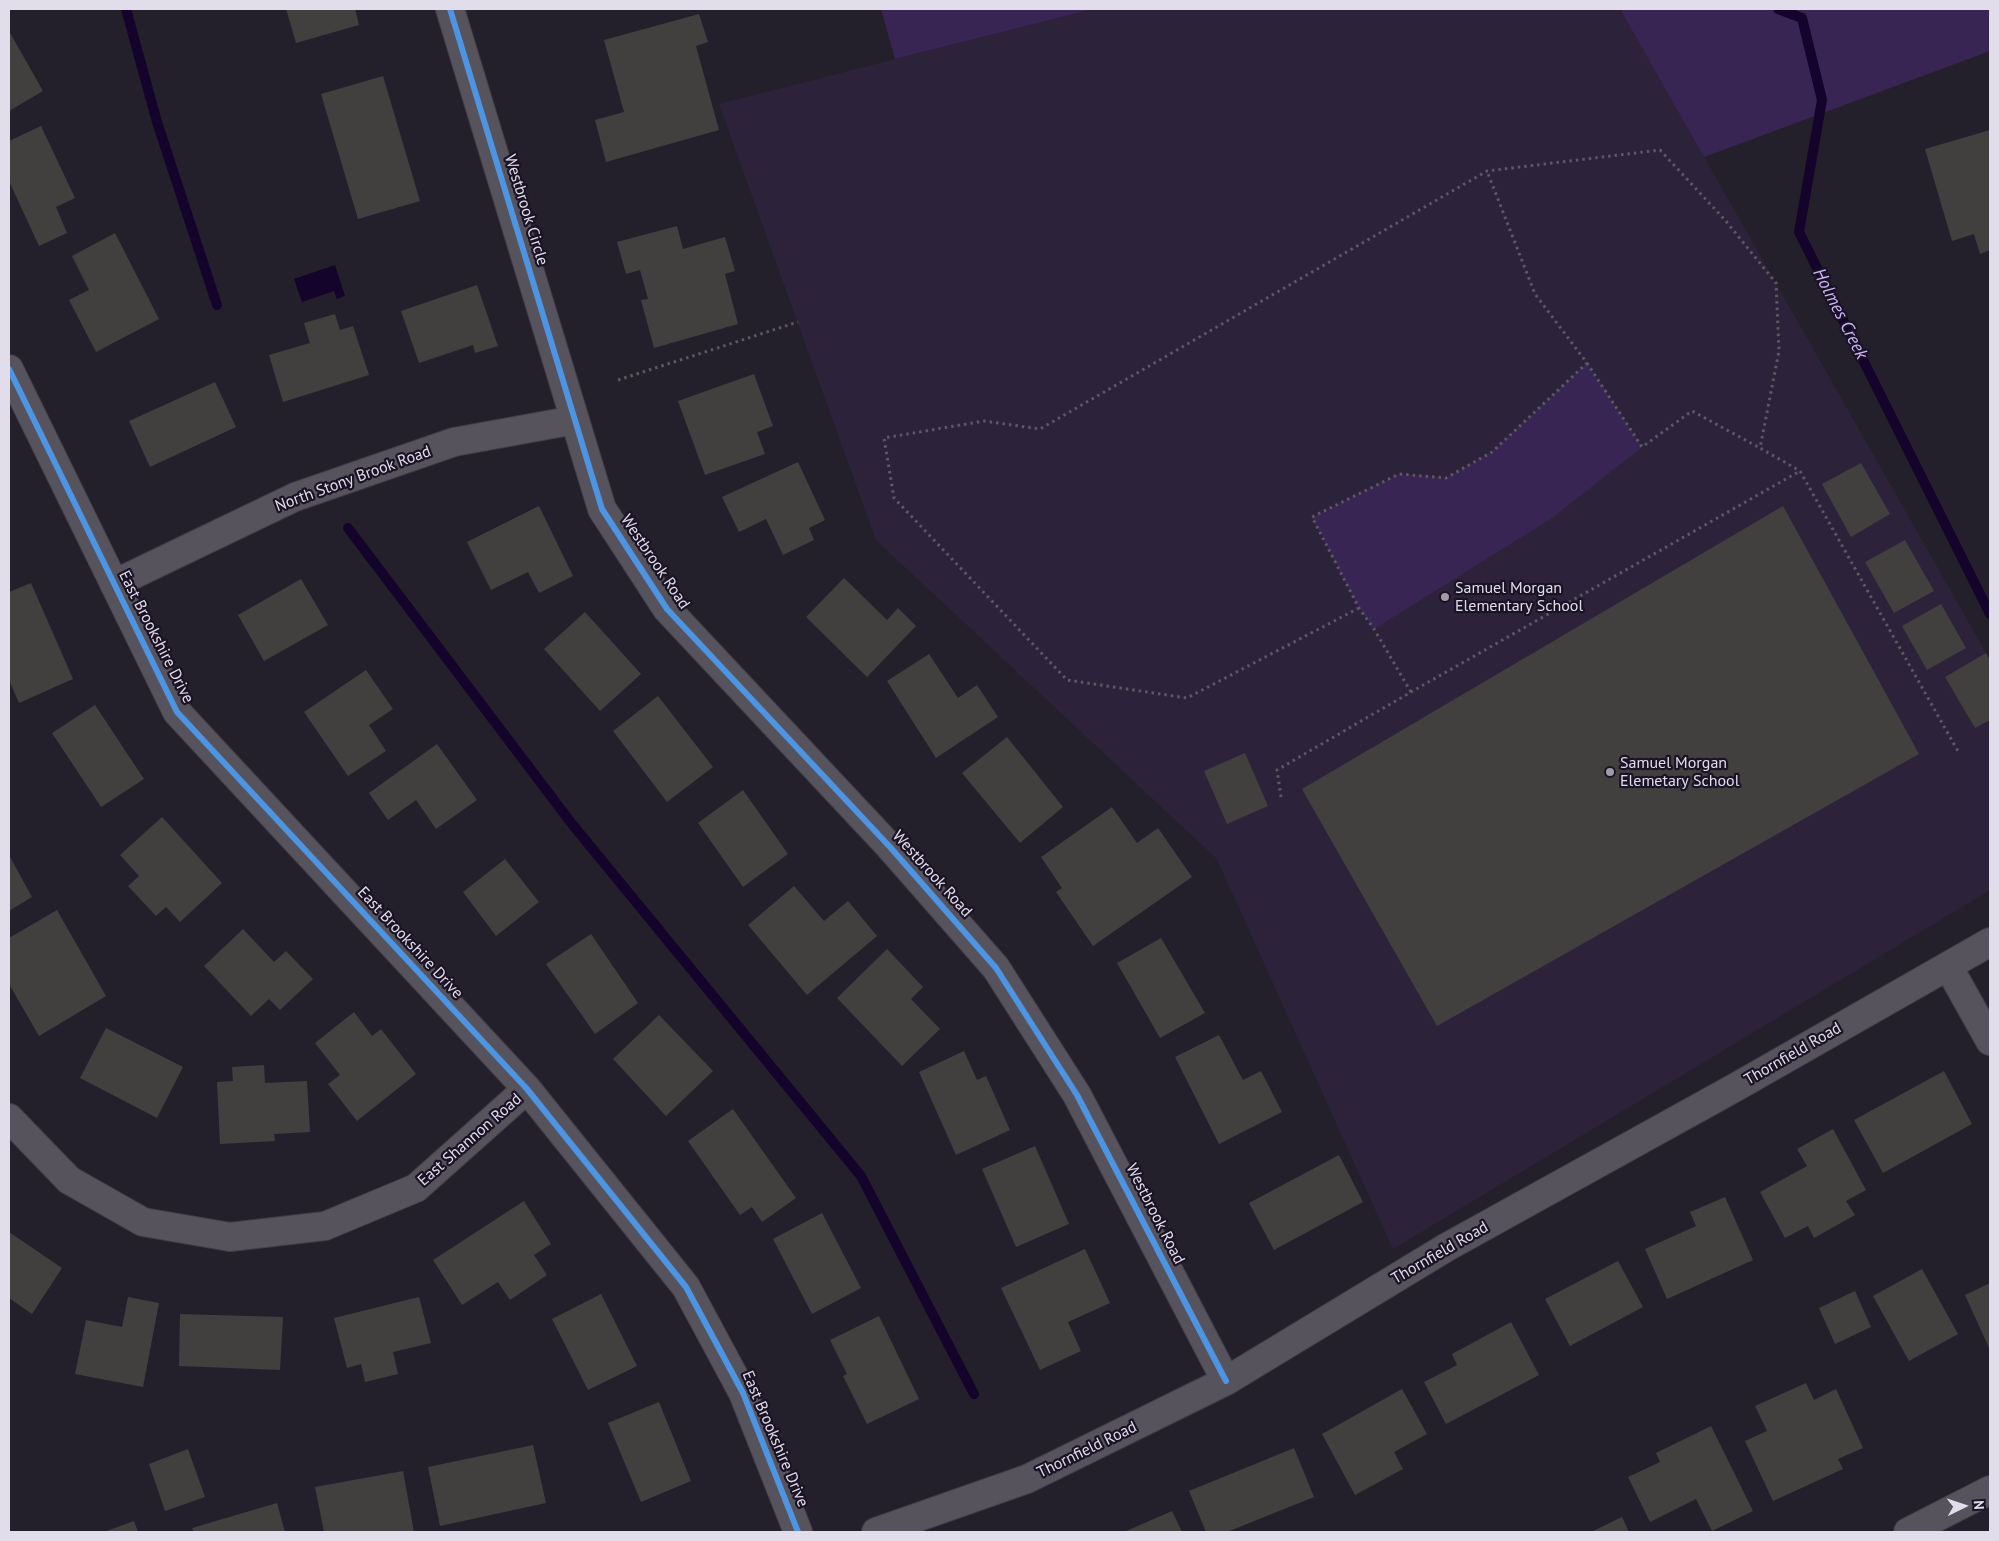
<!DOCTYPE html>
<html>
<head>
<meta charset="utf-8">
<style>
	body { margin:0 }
	#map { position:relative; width:1999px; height:1541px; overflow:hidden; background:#24202b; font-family:"PT Sans",sans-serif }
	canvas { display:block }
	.frame { position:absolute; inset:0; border:10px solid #e1ddea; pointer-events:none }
	.north { position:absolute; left:1939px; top:1481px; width:50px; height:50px; -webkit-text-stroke:4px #1a1325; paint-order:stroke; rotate:86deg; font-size:14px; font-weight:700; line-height:20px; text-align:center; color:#e1ddea }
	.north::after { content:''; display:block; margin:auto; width:18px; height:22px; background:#e1ddea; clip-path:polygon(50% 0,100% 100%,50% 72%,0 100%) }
</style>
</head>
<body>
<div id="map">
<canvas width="1999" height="1541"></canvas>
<div class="frame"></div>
<div class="north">N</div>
</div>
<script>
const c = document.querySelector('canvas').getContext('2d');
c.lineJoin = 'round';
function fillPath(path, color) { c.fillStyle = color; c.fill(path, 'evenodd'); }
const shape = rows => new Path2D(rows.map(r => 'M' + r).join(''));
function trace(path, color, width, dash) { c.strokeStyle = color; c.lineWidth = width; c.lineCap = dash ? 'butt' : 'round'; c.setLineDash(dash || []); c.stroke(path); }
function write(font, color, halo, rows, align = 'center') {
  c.font = font + ' "PT Sans",sans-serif'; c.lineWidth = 4.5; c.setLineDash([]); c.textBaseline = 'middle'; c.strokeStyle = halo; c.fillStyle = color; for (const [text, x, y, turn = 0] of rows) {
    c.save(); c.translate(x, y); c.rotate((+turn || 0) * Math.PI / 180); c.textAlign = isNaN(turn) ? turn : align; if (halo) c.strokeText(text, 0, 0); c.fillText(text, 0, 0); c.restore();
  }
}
const built = shape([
	[1093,9,1620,9,1990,660,1990,890,1393,1249,1217,859,876,540,719,104]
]);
const green = shape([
	[881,9,1093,9,895,59],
	[1620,9,1990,9,1990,51,1704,157],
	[1587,363,1642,447,1552,518,1374,629,1359,608,1312,517,1399,474,1446,478,1492,452]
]);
const water = shape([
	[335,265,345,296,337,299,334,291,302,302,294,279]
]);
const stream = shape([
	[126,9,157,122,217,305],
	[1778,9,1802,18,1822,100,1799,232,1990,614],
	[348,528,572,824,861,1176,974,1394]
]);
const building = shape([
	[286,9,355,9,359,25,296,43],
	[699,14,708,42,696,46,719,130,606,162,595,120,624,112,604,40],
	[9,31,43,91,9,111],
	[383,76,420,201,358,219,321,94],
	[41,126,75,198,56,207,67,233,39,246,9,181,9,141],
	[1990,130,1990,250,1980,254,1974,234,1952,241,1925,149],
	[677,226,683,249,725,237,735,271,725,274,738,324,654,348,641,300,648,299,640,270,626,274,617,242],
	[115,233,159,319,96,352,69,300,89,290,72,256],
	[477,285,498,346,475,353,473,345,419,363,401,311],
	[335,314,340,330,353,326,369,375,283,402,269,355,310,343,304,323],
	[754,374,773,426,757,432,765,454,705,475,678,401],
	[215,382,236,427,150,467,129,421],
	[798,462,825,520,809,528,814,540,783,555,766,519,739,532,722,497],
	[1861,463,1890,514,1851,537,1822,484],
	[539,506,573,576,539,593,528,572,491,590,467,542],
	[1783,506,1919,754,1437,1026,1302,789],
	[1905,540,1934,591,1894,613,1865,562],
	[844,578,887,620,898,608,916,626,867,677,806,617],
	[301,579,328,625,264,661,238,615],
	[31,583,73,679,19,703,9,680,9,592],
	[1941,604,1966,648,1927,670,1902,626],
	[585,612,641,674,600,711,544,649],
	[1986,653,1990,660,1990,720,1975,728,1945,677],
	[929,654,958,698,977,685,998,717,936,758,887,681],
	[366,670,393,709,369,725,386,751,348,776,304,712],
	[658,696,713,767,667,802,613,731],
	[95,705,144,779,101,807,52,733],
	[1007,737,1063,807,1020,843,962,773],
	[437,744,477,800,436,829,416,800,388,820,369,793],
	[1245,753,1268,806,1227,824,1204,771],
	[743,790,788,854,743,887,698,823],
	[1112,807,1137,843,1158,828,1192,877,1093,946,1056,892,1062,888,1041,857],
	[162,817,222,883,180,922,166,907,156,916,128,886,139,876,120,855],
	[9,855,32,897,9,911],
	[505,859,539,902,496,936,463,892],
	[794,886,824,921,848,901,877,936,807,995,748,925],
	[57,910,106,996,39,1036,9,984,9,938],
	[243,929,274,962,286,951,313,979,280,1010,269,999,251,1016,204,966],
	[591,934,638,1003,595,1034,546,964],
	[1161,938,1205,1013,1160,1038,1117,963],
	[887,949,923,987,911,999,940,1029,902,1066,837,998],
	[354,1012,372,1036,381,1029,416,1074,357,1121,328,1084,340,1075,315,1043],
	[659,1015,713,1071,666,1116,613,1059],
	[106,1028,183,1067,157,1118,80,1078],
	[1219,1035,1243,1080,1261,1071,1282,1112,1219,1144,1175,1057],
	[964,1051,977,1080,986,1076,1010,1130,956,1155,919,1072],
	[264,1065,265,1083,307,1081,310,1132,274,1134,275,1141,220,1144,217,1082,233,1081,232,1067],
	[1944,1071,1972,1124,1883,1173,1854,1120],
	[733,1109,796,1198,762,1222,752,1207,740,1215,688,1141],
	[1833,1129,1866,1190,1846,1201,1855,1215,1814,1238,1808,1226,1785,1238,1760,1192,1807,1166,1797,1149],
	[1035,1146,1069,1224,1016,1247,982,1169],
	[1339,1155,1363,1202,1274,1250,1249,1203],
	[1725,1197,1753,1260,1667,1299,1645,1249,1696,1226,1690,1212],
	[524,1201,551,1244,534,1255,547,1275,510,1300,498,1282,462,1305,433,1260],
	[822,1213,861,1288,812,1314,773,1239],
	[9,1232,62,1268,32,1314,9,1298],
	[1085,1249,1110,1303,1068,1322,1081,1351,1040,1370,1001,1288],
	[1618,1261,1643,1307,1570,1346,1545,1299],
	[1922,1269,1958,1334,1909,1361,1873,1296],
	[1990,1283,1990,1350,1965,1295],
	[1855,1291,1871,1327,1835,1344,1819,1308],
	[601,1294,637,1366,588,1390,552,1319],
	[128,1297,159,1303,143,1387,75,1374,86,1320,122,1327],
	[419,1297,431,1343,393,1352,398,1374,365,1382,361,1364,347,1368,334,1318],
	[180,1314,283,1317,280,1370,179,1366],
	[879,1316,919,1399,867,1424,843,1376,847,1374,830,1340],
	[1511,1322,1539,1375,1446,1424,1424,1382,1457,1365,1452,1354],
	[1806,1383,1814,1400,1836,1389,1863,1448,1838,1459,1843,1469,1773,1501,1745,1441,1767,1431,1755,1406],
	[1402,1389,1427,1434,1394,1452,1403,1469,1355,1495,1322,1434],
	[659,1402,691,1481,641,1502,608,1423],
	[1711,1426,1753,1511,1712,1531,1696,1499,1650,1522,1628,1477,1660,1462,1656,1453],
	[533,1445,546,1503,440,1526,428,1467],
	[1294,1448,1314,1497,1227,1532,1206,1532,1189,1491],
	[188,1449,205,1497,165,1511,149,1464],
	[403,1471,414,1532,324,1532,315,1487],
	[277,1503,285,1532,194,1532,192,1528],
	[1172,1511,1182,1532,1124,1532],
	[1622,1517,1629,1532,1591,1532],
	[134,1521,138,1532,104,1532]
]);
const path = shape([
	[1587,363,1642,447,1692,411,1760,448],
	[618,380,798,322],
	[1359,608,1187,698,1067,680,894,498,884,438,984,421,1040,429,1487,171,1660,150,1725,220,1776,283,1779,351,1760,448,1800,471,1959,753],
	[1411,692,1374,629,1359,608,1312,517,1399,474,1446,478,1492,452,1587,363,1535,294,1487,171],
	[1281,797,1277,770,1411,692,1800,471]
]);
const minor = shape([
	[450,9,602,509,667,609,890,847,996,968,1077,1095,1226,1381],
	[9,369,177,712,527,1089,686,1287,743,1393,798,1532],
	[114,584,295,497,454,442,575,420],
	[1948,966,1990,1041],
	[9,1118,69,1180,143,1222,230,1237,325,1226,416,1188,527,1089],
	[876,1532,1027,1479,1226,1381,1447,1247,1736,1087,1990,942],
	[1908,1532,1990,1490]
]);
const cycleway = shape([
	[450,9,602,509,667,609,890,847,996,968,1077,1095,1226,1381],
	[9,369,177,712,527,1089,686,1287,743,1393,798,1532]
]);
const markers = [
	[1445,597,5,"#9f9ba7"],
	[1610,772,5,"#9f9ba7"]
];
const streetNames = [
	["Westbrook Circle",526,210,73],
	["North Stony Brook Road",353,479,-20],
	["Westbrook Road",655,562,56],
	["East Brookshire Drive",156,637,63],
	["Westbrook Road",932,874,48],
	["East Brookshire Drive",410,943,47],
	["Thornfield Road",1793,1054,-30],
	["East Shannon Road",470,1140,-41],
	["Westbrook Road",1155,1214,63],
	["Thornfield Road",1440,1253,-30],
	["East Brookshire Drive",775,1439,67],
	["Thornfield Road",1087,1450,-26]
];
const poiNames = [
	["Samuel Morgan",1455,588],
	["Elementary School",1455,606],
	["Samuel Morgan",1620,763],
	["Elemetary School",1620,781]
];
const waterNames = [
	["Holmes Creek",1840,314,63]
];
fillPath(built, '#2c233b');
fillPath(green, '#382554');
fillPath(water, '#14032a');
trace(stream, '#14032a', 10);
fillPath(building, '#423f3f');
trace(minor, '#403d46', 30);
trace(path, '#5b5961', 3, [2.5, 4]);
trace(minor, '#56535c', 28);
trace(cycleway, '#4d94e3', 6);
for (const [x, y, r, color] of markers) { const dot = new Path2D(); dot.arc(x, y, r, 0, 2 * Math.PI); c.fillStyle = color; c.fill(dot); trace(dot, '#1a1325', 2); }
write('16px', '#e1ddea', '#1a1325', streetNames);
write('16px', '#e1ddea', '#1a1325', poiNames, 'left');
write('italic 18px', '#cdb6fa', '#1a1325', waterNames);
</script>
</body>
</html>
